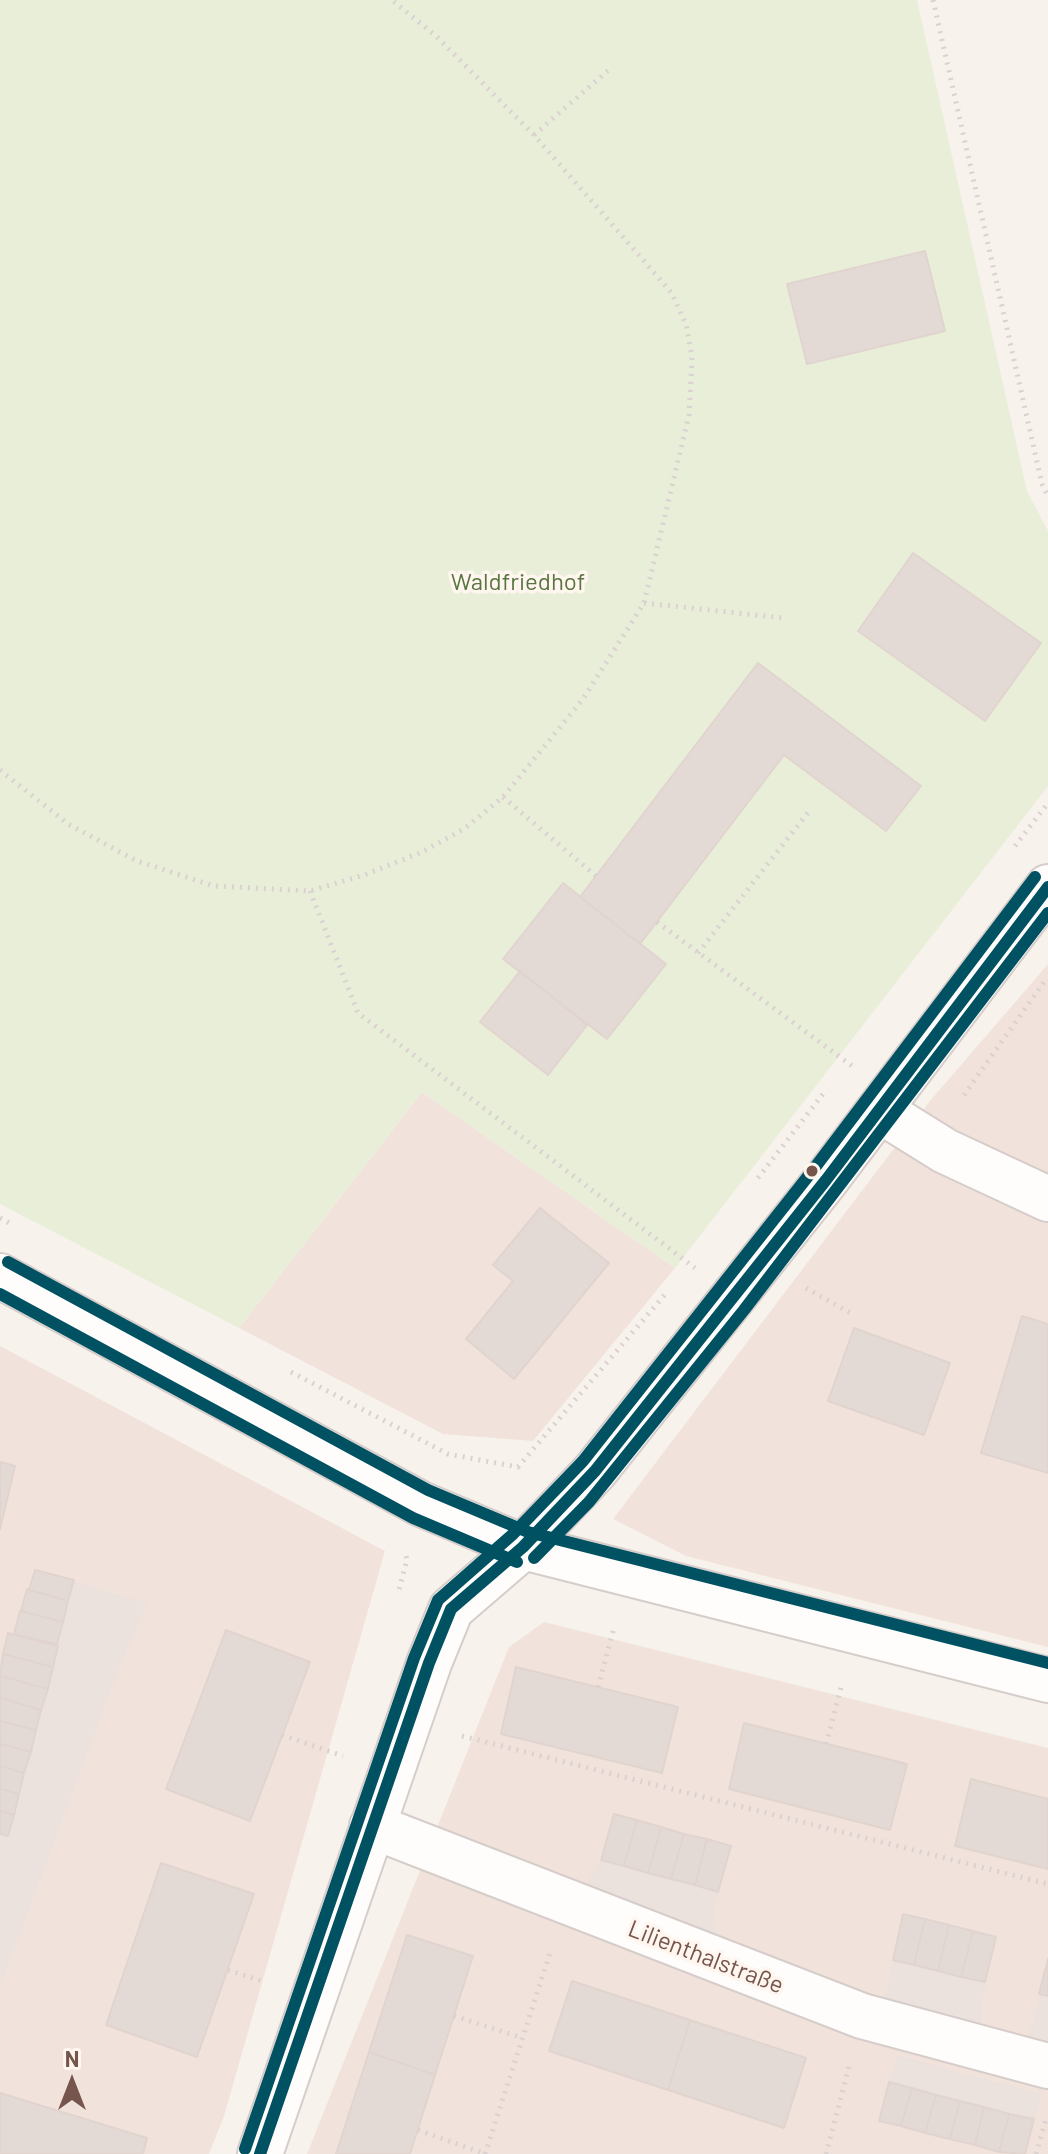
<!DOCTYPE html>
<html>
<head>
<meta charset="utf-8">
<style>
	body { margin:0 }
	#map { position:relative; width:1048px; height:2154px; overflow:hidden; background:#f8f2ed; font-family:Barlow,sans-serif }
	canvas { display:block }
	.north { position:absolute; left:32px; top:2042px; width:80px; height:80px; -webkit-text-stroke:6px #fff6ef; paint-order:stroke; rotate:0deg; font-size:22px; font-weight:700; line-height:32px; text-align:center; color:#76554d }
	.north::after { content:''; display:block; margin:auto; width:28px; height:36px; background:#76554d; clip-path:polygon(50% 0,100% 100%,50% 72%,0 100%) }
</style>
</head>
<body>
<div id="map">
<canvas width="1048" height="2154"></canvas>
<div class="north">N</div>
</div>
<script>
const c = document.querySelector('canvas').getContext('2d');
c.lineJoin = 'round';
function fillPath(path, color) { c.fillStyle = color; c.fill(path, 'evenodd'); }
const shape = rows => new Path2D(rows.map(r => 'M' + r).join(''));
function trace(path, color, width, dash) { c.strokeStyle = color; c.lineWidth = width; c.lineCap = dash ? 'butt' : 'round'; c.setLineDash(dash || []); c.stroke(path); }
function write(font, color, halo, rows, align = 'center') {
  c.font = font + ' Barlow,sans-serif'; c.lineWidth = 7; c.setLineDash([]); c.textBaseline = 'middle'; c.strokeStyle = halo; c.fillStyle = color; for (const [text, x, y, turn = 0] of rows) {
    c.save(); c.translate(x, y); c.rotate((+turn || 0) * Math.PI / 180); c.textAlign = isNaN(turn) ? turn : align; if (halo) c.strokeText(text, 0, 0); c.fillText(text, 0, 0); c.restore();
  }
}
const residential = shape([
	[1048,964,1048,1647,686,1556,613,1519,930,1101],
	[422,1092,675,1268,533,1441,443,1434,239,1328],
	[0,1346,385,1551,224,2116,209,2154,0,2154],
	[544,1622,1048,1748,1048,2154,307,2154,509,1647]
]);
const industrial = shape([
	[35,1570,147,1603,117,1673,0,1987,0,1663,8,1633,14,1633],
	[614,1814,731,1846,715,1903,715,1926,724,1946,581,1892,601,1860],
	[903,1914,996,1937,981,2006,983,2034,884,2003],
	[1048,1959,1048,2052,1022,2045,1033,2025],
	[897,2055,1041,2094,1025,2154,1011,2154,879,2121]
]);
const green = shape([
	[0,0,917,0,1027,491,1048,531,1048,786,675,1268,422,1092,239,1328,0,1204]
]);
const building = shape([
	[925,251,945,331,807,364,787,284,925,251],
	[913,553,1041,643,985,721,858,631,913,553],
	[758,663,921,786,886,831,784,755,640,944,580,897,758,663],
	[563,883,666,964,607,1039,503,959,563,883],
	[520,971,587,1025,548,1075,480,1022,520,971],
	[540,1208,609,1263,514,1379,466,1339,513,1281,493,1265,540,1208],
	[1022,1316,1048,1324,1048,1473,981,1453,1022,1316],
	[854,1328,950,1363,924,1435,828,1401,854,1328],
	[0,1462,15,1466,0,1529,0,1462],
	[35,1570,74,1580,68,1601,29,1590,35,1570],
	[27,1589,68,1601,63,1622,21,1611,27,1589],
	[20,1611,63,1622,57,1644,14,1634,20,1611],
	[226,1630,310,1662,250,1821,166,1789,226,1630],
	[8,1633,58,1646,53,1667,3,1654,8,1633],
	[3,1654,53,1667,48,1689,0,1676,3,1654],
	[516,1667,678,1707,662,1773,501,1734,516,1667],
	[0,1676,48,1689,41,1710,0,1698,0,1676],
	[0,1698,41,1710,36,1730,0,1721,0,1698],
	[0,1721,36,1730,31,1752,0,1744,0,1721],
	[744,1723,907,1764,890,1830,729,1789,744,1723],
	[0,1744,31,1752,24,1773,0,1766,0,1744],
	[0,1766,24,1773,19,1794,0,1789,0,1766],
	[971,1779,1048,1799,1048,1869,955,1846,971,1779],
	[0,1789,19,1794,14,1815,0,1811,0,1789],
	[0,1811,14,1815,8,1836,0,1834,0,1811],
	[614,1814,637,1820,624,1866,601,1860,614,1814],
	[637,1820,661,1827,648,1873,624,1866,637,1820],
	[661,1827,684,1834,671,1879,648,1873,661,1827],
	[684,1834,707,1839,695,1885,671,1879,684,1834],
	[707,1839,731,1846,718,1892,695,1885,707,1839],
	[161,1863,254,1894,197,2057,106,2025,161,1863],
	[903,1914,925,1919,914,1965,893,1960,903,1914],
	[925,1919,949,1925,938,1971,914,1965,925,1919],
	[949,1925,973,1931,961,1977,938,1971,949,1925],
	[973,1931,996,1937,985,1982,961,1977,973,1931],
	[407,1935,473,1956,435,2075,369,2052,407,1935],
	[1048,1959,1048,1996,1039,1994,1048,1959],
	[572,1981,690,2020,668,2090,549,2051,572,1981],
	[690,2020,806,2058,784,2128,668,2090,690,2020],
	[369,2052,435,2075,410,2154,336,2154,369,2052],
	[889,2082,912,2088,901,2126,879,2121,889,2082],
	[912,2088,936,2095,925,2133,901,2126,912,2088],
	[0,2093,147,2138,143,2154,0,2154,0,2093],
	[936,2095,960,2101,950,2139,925,2133,936,2095],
	[960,2101,984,2107,975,2145,950,2139,960,2101],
	[984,2107,1009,2114,999,2152,975,2145,984,2107],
	[1009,2114,1034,2119,1025,2154,999,2152,1009,2114]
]);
const path = shape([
	[933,0,1042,484,1048,496],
	[534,135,612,67],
	[644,603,784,618],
	[0,770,68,824,137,861,214,886,310,891,364,875,420,853,464,829,503,797,583,699,644,603,689,415,692,357,686,324,671,292,534,135,437,37,392,0],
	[503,797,596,876],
	[1015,846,1048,803],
	[310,891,358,1013,695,1268],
	[657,922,852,1066],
	[698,953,810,810],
	[964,1095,1044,982],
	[758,1178,823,1094],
	[0,1218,13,1225],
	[806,1288,854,1315],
	[291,1372,448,1454,518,1467,667,1292],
	[399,1589,407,1560,405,1551],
	[598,1687,614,1628],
	[282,1735,343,1756],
	[462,1736,1048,1884],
	[826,1744,842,1684],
	[228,1970,265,1982],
	[454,2016,523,2038],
	[418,2130,486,2154],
	[485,2154,551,1950],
	[826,2154,850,2063],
	[1036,2154,1047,2116]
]);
const minor = shape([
	[879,1110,945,1151,1048,1199],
	[0,1276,421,1504,523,1547,1048,1680],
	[372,1826,862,2016,1048,2066],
	[260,2154,429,1663,451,1609,523,1547,595,1471,826,1180,1048,887]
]);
const bus1 = shape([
	[260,2154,429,1663,451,1609,523,1547,595,1471,826,1180,1048,887]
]);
const bus2 = shape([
	[0,1294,413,1518,517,1562],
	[534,1558,589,1502,744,1310,1048,913]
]);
const bus3 = shape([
	[8,1262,428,1490,528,1532,1048,1663],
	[245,2149,414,1658,438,1600,512,1535,583,1461,813,1170,1035,877]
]);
const markers = [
	[812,1171,7,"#76554d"]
];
const parkNames = [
	["Waldfriedhof",518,582]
];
const streetNames = [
	["Lilienthalstraße",706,1957,21]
];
fillPath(residential, '#f1e3db');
fillPath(industrial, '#ebe2de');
fillPath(green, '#e8eed8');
fillPath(building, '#e4dad5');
trace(building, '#e1d4cf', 2);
trace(minor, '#d6cdca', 48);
trace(path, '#dad1d0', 5, [2, 6]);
trace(minor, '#fefdfc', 44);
trace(bus1, '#005262', 12);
trace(bus2, '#005262', 12);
trace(bus3, '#005262', 12);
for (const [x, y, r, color] of markers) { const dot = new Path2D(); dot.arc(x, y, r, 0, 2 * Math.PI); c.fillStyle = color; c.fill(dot); trace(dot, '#fff6ef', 3); }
write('24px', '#597641', '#fff6ef', parkNames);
write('24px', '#76554d', '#fff6ef', streetNames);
</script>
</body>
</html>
